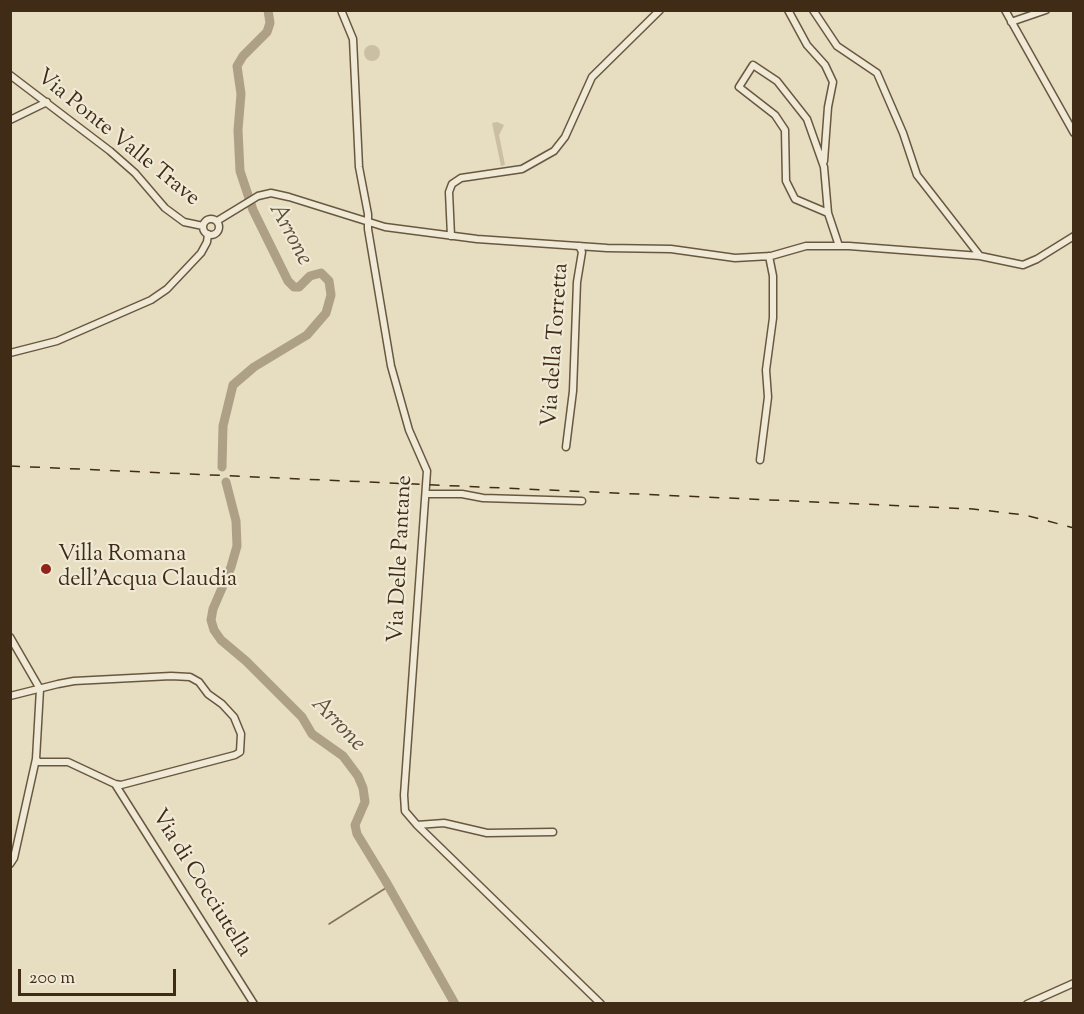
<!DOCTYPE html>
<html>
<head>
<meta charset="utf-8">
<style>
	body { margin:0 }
	#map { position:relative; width:1084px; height:1014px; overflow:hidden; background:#e7ddc0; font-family:"Sorts Mill Goudy",serif }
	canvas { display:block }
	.frame { position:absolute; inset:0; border:12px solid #3f2b16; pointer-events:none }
	.scale { position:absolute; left:18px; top:969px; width:158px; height:27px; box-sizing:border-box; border:3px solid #3f2b16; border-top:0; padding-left:8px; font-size:18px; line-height:21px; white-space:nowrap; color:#3f2b16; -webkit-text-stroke:4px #efe9d6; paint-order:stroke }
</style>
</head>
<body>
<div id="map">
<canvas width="1084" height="1014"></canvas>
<div class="frame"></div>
<div class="scale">200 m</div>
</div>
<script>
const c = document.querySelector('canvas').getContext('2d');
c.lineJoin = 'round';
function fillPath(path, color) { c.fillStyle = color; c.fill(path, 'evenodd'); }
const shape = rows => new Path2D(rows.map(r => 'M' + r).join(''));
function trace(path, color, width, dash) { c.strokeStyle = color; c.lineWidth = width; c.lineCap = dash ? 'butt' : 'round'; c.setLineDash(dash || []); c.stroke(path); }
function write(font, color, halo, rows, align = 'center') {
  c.font = font + ' "Sorts Mill Goudy",serif'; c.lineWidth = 4.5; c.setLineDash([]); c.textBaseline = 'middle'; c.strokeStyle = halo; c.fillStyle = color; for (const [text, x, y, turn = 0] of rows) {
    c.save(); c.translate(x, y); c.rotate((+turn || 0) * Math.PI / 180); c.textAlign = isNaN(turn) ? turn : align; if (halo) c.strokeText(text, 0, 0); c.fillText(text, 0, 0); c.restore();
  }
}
const green = shape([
	'364 53a8 8 0 1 1 16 0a8 8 0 1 1-16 0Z',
	[497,122,504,125,499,135,505,165,501,166,492,123]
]);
const stream = shape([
	[329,924,389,886]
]);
const river = shape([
	[222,467,223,426,233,385,254,367,307,335,326,313,331,295,329,281,321,273,310,276,299,287,294,287,288,281,253,210,240,171,238,130,241,94,237,66,243,56,267,32,270,23,268,10],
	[226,482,236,521,237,546,231,567,213,609,211,620,214,630,221,640,246,661,302,717,312,734,343,756,358,776,363,788,365,802,355,825,357,834,385,880,455,1004]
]);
const minor = shape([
	[341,10,353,39,359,167,368,214,368,229,391,366,409,430,427,471,404,795,405,811,417,825,601,1004],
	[788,10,807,45,825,65,833,82,828,107,824,161],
	[813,10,837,46,877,73,903,133,917,175,980,256],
	[1005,10,1074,133],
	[1011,22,1046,10],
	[10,75,110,151,135,173,165,208,184,222,203,226],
	[10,120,47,102],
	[828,213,795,199,786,181,785,130,775,115,739,87,753,65,777,81,807,119,824,167,828,213,839,246],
	'203 227a8 8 0 1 1 16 0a8 8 0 1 1-16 0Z',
	[217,221,258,196,271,193,289,197,385,227,477,239,607,248,671,249,735,258,771,256,806,246,849,246,980,256,1023,265,1037,259,1074,236],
	[451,236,449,192,452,184,461,178,522,169,554,151,565,137,592,77,660,10],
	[10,353,57,341,151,300,167,289,201,253,207,242,208,234],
	[566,447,573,391,577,282,582,252,579,246],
	[760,460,768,397,766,370,773,318,773,276,769,256],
	[426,494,462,494,483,498,582,501],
	[10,637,40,689],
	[10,696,58,684,74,681,171,676,190,677,199,682,208,694,222,704,234,717,241,734,240,752,235,755,121,785,115,784,68,762,39,762,36,759,40,689],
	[115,784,254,1004],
	[417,825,444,823,487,833,553,832],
	[10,864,14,858,36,759],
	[1027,1004,1074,983]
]);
const rail = shape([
	[10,466,973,509,1025,515,1074,528]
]);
const markers = [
	[46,569,6,"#8f2418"]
];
const streetNames = [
	["Via Ponte Valle Trave",117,139,39],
	["Via della Torretta",557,345,-86],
	["Via Delle Pantane",402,559,-87],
	["Via di Cocciutella",200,884,58]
];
const poiNames = [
	["Villa Romana",58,556],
	["dell'Acqua Claudia",58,581]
];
const waterNames = [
	["Arrone",289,235,62],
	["Arrone",337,725,46]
];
fillPath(green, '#cabfa3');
trace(stream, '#827159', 1.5);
trace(river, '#aea086', 9);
trace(minor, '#695840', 9);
trace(minor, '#efe9d6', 6);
trace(rail, '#3f2b16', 1.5, [10, 10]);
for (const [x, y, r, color] of markers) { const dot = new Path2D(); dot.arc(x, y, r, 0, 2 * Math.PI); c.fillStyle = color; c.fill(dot); trace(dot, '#efe9d6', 2); }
write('22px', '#3f2b16', '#efe9d6', streetNames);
write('22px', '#3f2b16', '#efe9d6', poiNames, 'left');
write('italic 24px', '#604e38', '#efe9d6', waterNames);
</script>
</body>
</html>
